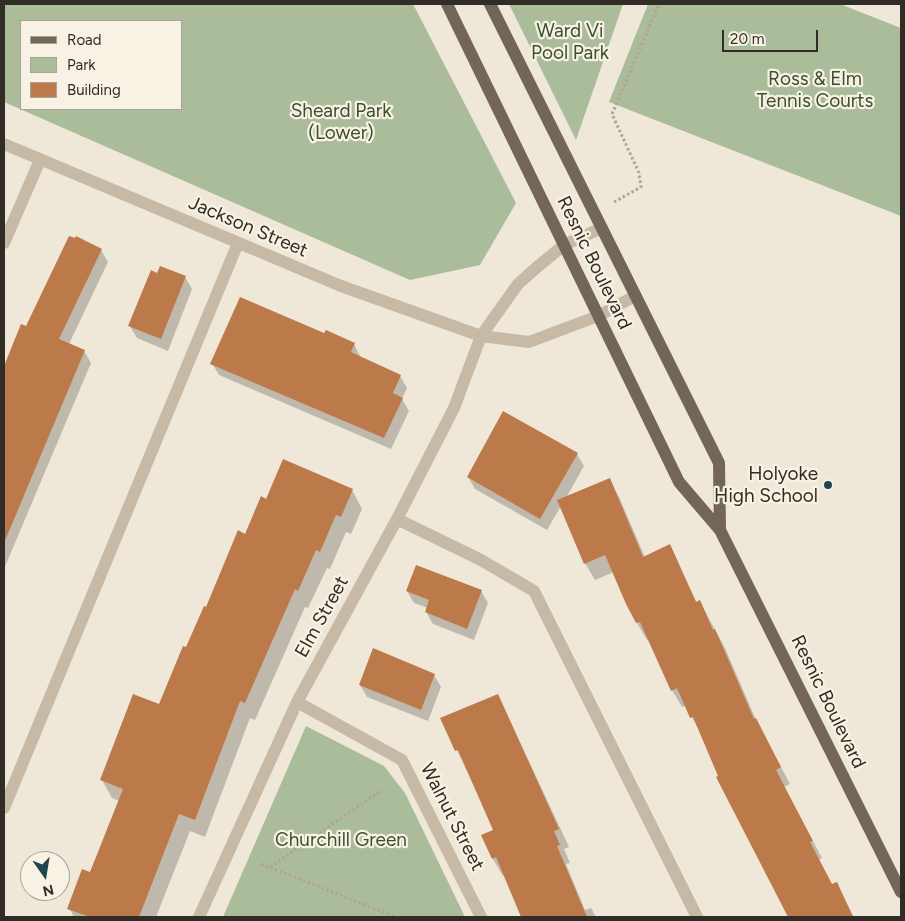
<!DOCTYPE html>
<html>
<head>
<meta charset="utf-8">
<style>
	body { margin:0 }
	#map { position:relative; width:905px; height:921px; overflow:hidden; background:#efe8d9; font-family:Figtree,sans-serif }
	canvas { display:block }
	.frame { position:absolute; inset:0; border:5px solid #322c26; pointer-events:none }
	.legend { position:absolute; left:20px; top:20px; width:162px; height:90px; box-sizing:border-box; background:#f7f2e4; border:1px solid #a8a398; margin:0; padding:6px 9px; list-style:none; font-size:15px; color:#322c26 }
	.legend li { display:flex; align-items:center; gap:10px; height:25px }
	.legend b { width:25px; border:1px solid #a8a398 }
	.north { position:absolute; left:20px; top:851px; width:50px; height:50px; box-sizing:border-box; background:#f7f2e4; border:1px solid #a8a398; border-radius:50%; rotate:167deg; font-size:14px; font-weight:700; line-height:20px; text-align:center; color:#322c26 }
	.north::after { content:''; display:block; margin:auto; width:18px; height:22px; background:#1f4550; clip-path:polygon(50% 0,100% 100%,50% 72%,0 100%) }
	.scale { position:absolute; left:722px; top:30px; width:96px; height:22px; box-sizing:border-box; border:2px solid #322c26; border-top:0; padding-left:6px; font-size:15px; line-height:18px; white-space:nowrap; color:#322c26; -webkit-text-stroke:4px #f7f2e4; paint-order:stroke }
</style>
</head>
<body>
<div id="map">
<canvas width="905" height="921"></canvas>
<div class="frame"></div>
<ul class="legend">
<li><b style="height:6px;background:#736658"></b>Road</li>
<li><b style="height:14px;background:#abbc9a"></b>Park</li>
<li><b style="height:14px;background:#bc7949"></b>Building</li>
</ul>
<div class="north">N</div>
<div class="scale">20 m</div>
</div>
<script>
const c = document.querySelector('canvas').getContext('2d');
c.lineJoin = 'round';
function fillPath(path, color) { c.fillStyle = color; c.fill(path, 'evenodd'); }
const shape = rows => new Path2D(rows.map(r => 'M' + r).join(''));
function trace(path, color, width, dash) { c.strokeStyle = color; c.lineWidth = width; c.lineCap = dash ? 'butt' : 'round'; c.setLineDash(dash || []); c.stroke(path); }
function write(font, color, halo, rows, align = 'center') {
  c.font = font + ' Figtree,sans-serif'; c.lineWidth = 4.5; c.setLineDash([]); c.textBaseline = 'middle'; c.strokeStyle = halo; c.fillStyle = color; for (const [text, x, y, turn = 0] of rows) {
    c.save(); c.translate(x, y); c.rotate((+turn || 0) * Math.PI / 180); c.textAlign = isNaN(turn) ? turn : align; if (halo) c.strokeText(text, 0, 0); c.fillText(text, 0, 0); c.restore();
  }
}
const green = shape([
	[4,4,413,4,516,203,480,265,410,280,4,102],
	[181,21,181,109,21,109,21,21],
	[509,4,623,4,576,140],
	[648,4,840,4,901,28,901,216,609,102],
	[306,726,384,766,405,793,465,917,223,917]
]);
const shadow = shape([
	[101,250,108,262,69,344,84,351,91,363,4,569,4,367,21,325,26,327],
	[158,274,185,277,192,289,168,351,137,338,130,326],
	[325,335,354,344,361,358,400,376,407,388,402,399,409,411,391,449,219,375,212,363],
	[577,454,584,466,566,498,609,480,619,497,645,557,669,546,697,603,700,602,725,648,757,722,790,784,784,787,822,858,819,860,832,885,836,883,854,917,789,917,701,734,686,706,682,707,672,690,649,639,647,640,637,623,614,572,595,580,585,563,561,506,547,530,475,489,468,477],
	[352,490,362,509,351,534,346,532,330,569,327,568,308,608,305,607,255,720,250,718,205,837,190,831,156,917,74,917,69,908,91,874,119,801,112,798,102,780,160,706,207,609,267,500],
	[407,591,481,591,488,603,474,640,433,624,426,612,428,608,414,603],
	[434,675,441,687,428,721,367,697,360,685],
	[498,695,569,847,564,849,570,863,566,864,585,910,591,908,596,917,526,917,506,875,503,876,493,859,483,836,495,830,442,719]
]);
const building = shape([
	[69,236,75,238,76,236,102,249,59,339,85,350,4,543,4,366,21,324,26,326],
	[160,266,186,276,161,339,128,326,151,270,157,273],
	[240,297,324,333,326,330,355,343,351,352,401,375,393,393,403,398,384,438,210,364],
	[503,411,578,453,540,519,467,477],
	[283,459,353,489,341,517,336,515,320,552,316,550,298,591,295,589,245,703,240,701,195,820,179,814,139,917,90,917,67,909,82,869,90,872,123,789,100,780,133,694,159,704,183,646,186,647,204,606,206,607,238,530,245,534,261,496,266,499],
	[610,478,643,557,670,544,696,602,700,600,713,630,715,629,754,719,756,718,781,767,776,770,813,841,810,842,832,884,837,882,853,917,788,917,716,777,718,776,693,717,690,718,677,688,671,691,640,622,636,623,626,604,605,555,584,564,557,500],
	[416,565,482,590,467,629,425,612,429,600,406,591],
	[373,648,435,674,421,710,359,685],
	[498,694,559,829,554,831,560,845,557,846,587,917,521,917,496,857,492,859,481,835,493,830,458,750,455,751,440,718]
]);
const path = shape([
	[614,202,641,187,639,173,612,114,659,4],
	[261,864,396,917],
	[270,867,382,790]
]);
const minor = shape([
	[4,144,341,286,481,336,529,342,598,316,635,296],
	[4,243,40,160],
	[397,519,481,560,534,591,697,917],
	[297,702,402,760,481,917],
	[4,808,238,243],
	[199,917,297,702,397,519,454,408,481,336,518,284,536,268,564,245,602,228]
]);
const major = shape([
	[447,4,679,482,720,530,901,892],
	[490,4,719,463,720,530]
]);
const markers = [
	[828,485,5,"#1f4550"]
];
const parkNames = [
	["Ward Vi",570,31],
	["Pool Park",570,53],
	["Ross & Elm",815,79],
	["Tennis Courts",815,101],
	["Sheard Park",341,111],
	["(Lower)",341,133],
	["Churchill Green",341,840]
];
const streetNames = [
	["Jackson Street",248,227,23],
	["Resnic Boulevard",594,263,64],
	["Elm Street",322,617,-61],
	["Resnic Boulevard",828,702,64],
	["Walnut Street",452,817,63]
];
const poiNames = [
	["Holyoke",818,474],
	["High School",818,496]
];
fillPath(green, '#abbc9a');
fillPath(shadow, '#0003');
fillPath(building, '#bc7949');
trace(path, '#b1a490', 3, [2.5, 2.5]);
trace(minor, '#c6baa6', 12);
trace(major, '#736658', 12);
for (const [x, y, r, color] of markers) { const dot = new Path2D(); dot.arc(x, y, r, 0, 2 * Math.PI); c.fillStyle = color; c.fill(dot); trace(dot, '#f7f2e4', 2); }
write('19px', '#3c4f2c', '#f7f2e4', parkNames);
write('19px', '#322c26', '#f7f2e4', streetNames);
write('19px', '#322c26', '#f7f2e4', poiNames, 'right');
</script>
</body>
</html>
